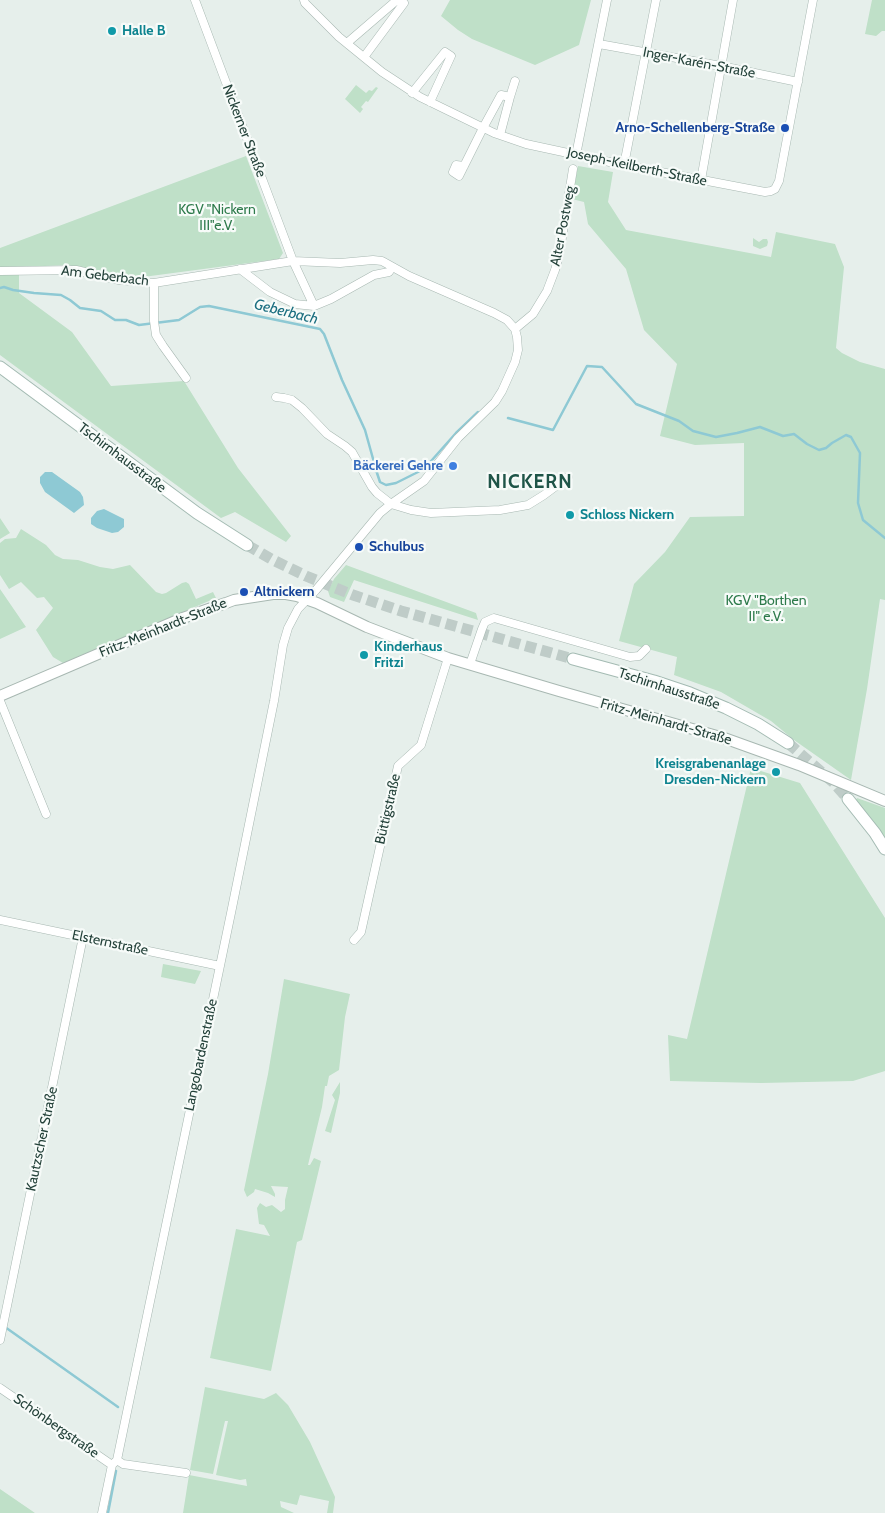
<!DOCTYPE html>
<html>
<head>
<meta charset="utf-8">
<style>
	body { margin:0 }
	canvas { display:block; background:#e6efeb }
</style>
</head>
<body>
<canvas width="885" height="1513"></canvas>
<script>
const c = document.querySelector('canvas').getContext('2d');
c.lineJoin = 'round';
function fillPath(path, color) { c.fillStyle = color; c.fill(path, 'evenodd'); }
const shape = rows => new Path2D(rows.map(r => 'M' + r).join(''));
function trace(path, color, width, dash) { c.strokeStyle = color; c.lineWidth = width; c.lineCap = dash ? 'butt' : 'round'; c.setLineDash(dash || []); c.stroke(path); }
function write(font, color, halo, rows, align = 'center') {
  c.font = font + ' Cabin,sans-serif'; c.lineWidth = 4.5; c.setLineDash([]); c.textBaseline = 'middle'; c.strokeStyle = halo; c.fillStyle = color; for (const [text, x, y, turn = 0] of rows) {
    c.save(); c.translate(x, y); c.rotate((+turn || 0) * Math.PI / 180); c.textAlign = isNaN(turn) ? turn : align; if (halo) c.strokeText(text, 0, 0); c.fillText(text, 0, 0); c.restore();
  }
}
const green = shape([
	[450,0,591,0,579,45,535,65,472,39,458,30,441,16],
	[872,0,885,0,885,31,882,31,876,36,865,34],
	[356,85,366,93,369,90,372,91,376,87,378,88,368,102,366,101,361,107,363,109,360,113,345,99],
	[246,156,283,253,279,259,143,277,111,274,67,265,0,268,0,248],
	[578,166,613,172,608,202,626,230,771,257,776,232,835,244,844,267,836,348,842,353,860,362,885,369,885,600,880,599,867,689,851,780,794,740,771,721,721,692,674,675,677,657,619,641,634,584,665,552,690,517,744,516,744,443,695,445,660,436,677,364,644,330,626,269,588,224,584,202,572,199],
	[753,238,759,242,763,239,767,239,768,242,767,246,760,249,753,246],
	[19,273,19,293,72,332,111,386,184,381,238,468,291,536,286,542,235,512,221,518,0,355,0,275],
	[0,518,10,533,0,539],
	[21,529,46,545,55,555,63,559,78,560,100,567,113,569,130,565,156,592,162,594,166,593,182,583,186,582,189,584,196,599,213,592,216,598,63,663,53,657,36,630,53,608,44,597,37,598,21,582,9,589,0,575,0,543,5,539,16,538],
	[346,565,476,613,478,620,354,580,344,602,330,597,328,591,334,579],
	[0,589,26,627,0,639],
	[751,768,800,783,885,918,885,1071,853,1081,761,1083,670,1081,668,1035,687,1039],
	[857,798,885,808,885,838,856,800],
	[163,964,201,971,195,984,161,977],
	[284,979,350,994,345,1017,339,1070,329,1076,327,1086,325,1086,322,1107,308,1165,310,1165,314,1158,321,1161,302,1240,297,1242,271,1371,210,1358,236,1229,270,1236,264,1225,259,1224,257,1208,260,1203,266,1207,272,1205,281,1212,285,1209,285,1200,288,1187,271,1186,275,1194,275,1197,268,1193,255,1189,254,1192,247,1197,244,1190,268,1074],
	[340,1082,340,1093,331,1133,325,1131,335,1100,332,1095],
	[205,1387,264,1399,276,1393,288,1405,310,1442,335,1497,333,1513,327,1513,329,1501,300,1495,297,1505,280,1501,281,1507,294,1513,183,1513,189,1475,247,1486,246,1479,240,1480,216,1475,228,1421,225,1421,213,1474,190,1470],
	[0,1489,35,1513,0,1513]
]);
const water = shape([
	[45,472,52,472,80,492,83,497,84,505,74,513,45,492,40,483,40,477],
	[104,509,124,519,124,527,118,532,112,533,97,528,91,524,91,518,97,511]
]);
const stream = shape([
	[0,288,4,287,13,290,34,293,61,295,70,300,80,308,101,311,115,320,126,320,139,325,179,320,200,307,209,306,320,329,324,334,342,380,365,430,377,473,380,482,386,485,396,483,424,469,456,433,478,412],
	[508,418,553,430,587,366,602,367,636,404,679,421,693,431,716,437,737,433,760,427,783,436,794,434,807,444,819,450,826,448,832,443,846,435,851,437,860,453,858,503,863,520,885,538],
	[5,1327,118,1407],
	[108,1513,116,1471]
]);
const secondaryTunnel = shape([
	[247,545,271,559,306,576,353,595,401,611,573,659],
	[788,743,834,783,848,799]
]);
const minor = shape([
	[195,0,293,261,314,306],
	[304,0,305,3,339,37,382,72,420,97,494,133,526,144,619,164,765,192,771,191,775,189,779,181,813,0],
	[347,43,397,0],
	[599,44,721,66,798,82],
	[364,57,404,3,401,0],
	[412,93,445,52,451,56,430,102],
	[510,97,515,81],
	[576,155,607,0],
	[624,165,656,0],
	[464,166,456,165,453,172,459,176,483,128,501,95,510,97,500,135],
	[701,180,733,0],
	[240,269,270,292,295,304,314,306,331,299,374,275,389,272,392,267],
	[0,271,76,270,119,280,154,283,293,261,340,263,373,260,382,261,409,276,494,313,507,320,515,329,517,337,518,350,515,362,502,391,495,402,458,438,424,481,391,504,380,513,316,590,298,609,288,628,283,645,274,701,231,913,117,1460,112,1465,102,1513],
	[154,283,154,321,156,335,163,346,186,378],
	[515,329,533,314,547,291,555,270,559,256,573,169],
	[276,397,284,398,292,400,302,408,327,434,345,446,352,452,372,487,377,493,391,504,411,510,431,513,500,510,528,505,544,495,568,477],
	[470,664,482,629,485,622,494,618,630,657,639,656,646,649],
	[0,701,46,814],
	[0,920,220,966],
	[354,940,361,932,398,766,421,745,448,658],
	[0,1340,83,937],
	[0,1388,112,1465],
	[117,1460,123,1464,186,1473]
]);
const tertiary = shape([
	[0,696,180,619,226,603,234,600,273,594,286,594,297,596,317,603,367,627,448,658,559,691,724,738,799,765,885,801]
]);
const secondary = shape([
	[0,367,197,513,247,545],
	[573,659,654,681,690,693,726,708,758,724,788,743],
	[848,799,875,833,885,849]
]);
const markers = [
	[112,31,5,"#0f9aa8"],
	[785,128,5,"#1a4fb4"],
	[453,466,5,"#3f7fe0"],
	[570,515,5,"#0f9aa8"],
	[359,547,5,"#1a4fb4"],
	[244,592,5,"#1a4fb4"],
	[364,655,5,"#0f9aa8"],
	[776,772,5,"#0f9aa8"]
];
const cultureNames = [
	["Halle B",122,31],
	["Schloss Nickern",580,515],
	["Kinderhaus",374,647],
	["Fritzi",374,663],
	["Kreisgrabenanlage",766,764,"right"],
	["Dresden-Nickern",766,780,"right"]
];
const streetNames = [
	["Inger-Karén-Straße",699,63,11],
	["Nickerner Straße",244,131,69],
	["Joseph-Keilberth-Straße",637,167,12],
	["Alter Postweg",563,226,-79],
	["Am Geberbach",105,276,7],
	["Tschirnhausstraße",122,458,37],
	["Fritz-Meinhardt-Straße",163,628,-22],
	["Tschirnhausstraße",669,689,18],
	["Fritz-Meinhardt-Straße",666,722,16],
	["Büttigstraße",388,809,-77],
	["Elsternstraße",110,943,12],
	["Langobardenstraße",201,1055,-78],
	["Kautzscher Straße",42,1139,-78],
	["Schönbergstraße",56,1426,35]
];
const transitNames = [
	["Arno-Schellenberg-Straße",775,128,"right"],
	["Schulbus",369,547],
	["Altnickern",254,592]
];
const parkNames = [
	["KGV \"Nickern",217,210],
	["III\"e.V.",217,226],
	["KGV \"Borthen",766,601],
	["II\" e.V.",766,617]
];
const shopNames = [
	["Bäckerei Gehre",443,466]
];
const waterNames = [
	["Geberbach",286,312,14]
];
const districtNames = [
	["NICKERN",530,482]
];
fillPath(green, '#bfe0c8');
fillPath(water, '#8ec9d4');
trace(stream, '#8ec9d4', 2.5);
trace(secondaryTunnel, '#bfccc8', 11, [11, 5.5]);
trace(minor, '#a8b8b2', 9);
trace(tertiary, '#a8b8b2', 12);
trace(secondary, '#a4bbb3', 13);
trace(minor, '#fff', 8);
trace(tertiary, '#fff', 10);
trace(secondary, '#fff', 11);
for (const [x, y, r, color] of markers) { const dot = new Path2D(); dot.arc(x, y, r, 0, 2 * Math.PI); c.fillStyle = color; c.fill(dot); trace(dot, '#f7fbf9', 2); }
write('bold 14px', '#0d838f', '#f7fbf9', cultureNames, 'left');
write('14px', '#24423a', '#f7fbf9', streetNames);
write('bold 14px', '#164399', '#f7fbf9', transitNames, 'left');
write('14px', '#2d7a4b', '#f7fbf9', parkNames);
write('bold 14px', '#366cbe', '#f7fbf9', shopNames, 'right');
write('italic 15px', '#1c6f80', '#f7fbf9', waterNames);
c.letterSpacing = '1px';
write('bold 19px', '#1f5548', '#f7fbf9', districtNames);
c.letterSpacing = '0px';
</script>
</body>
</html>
